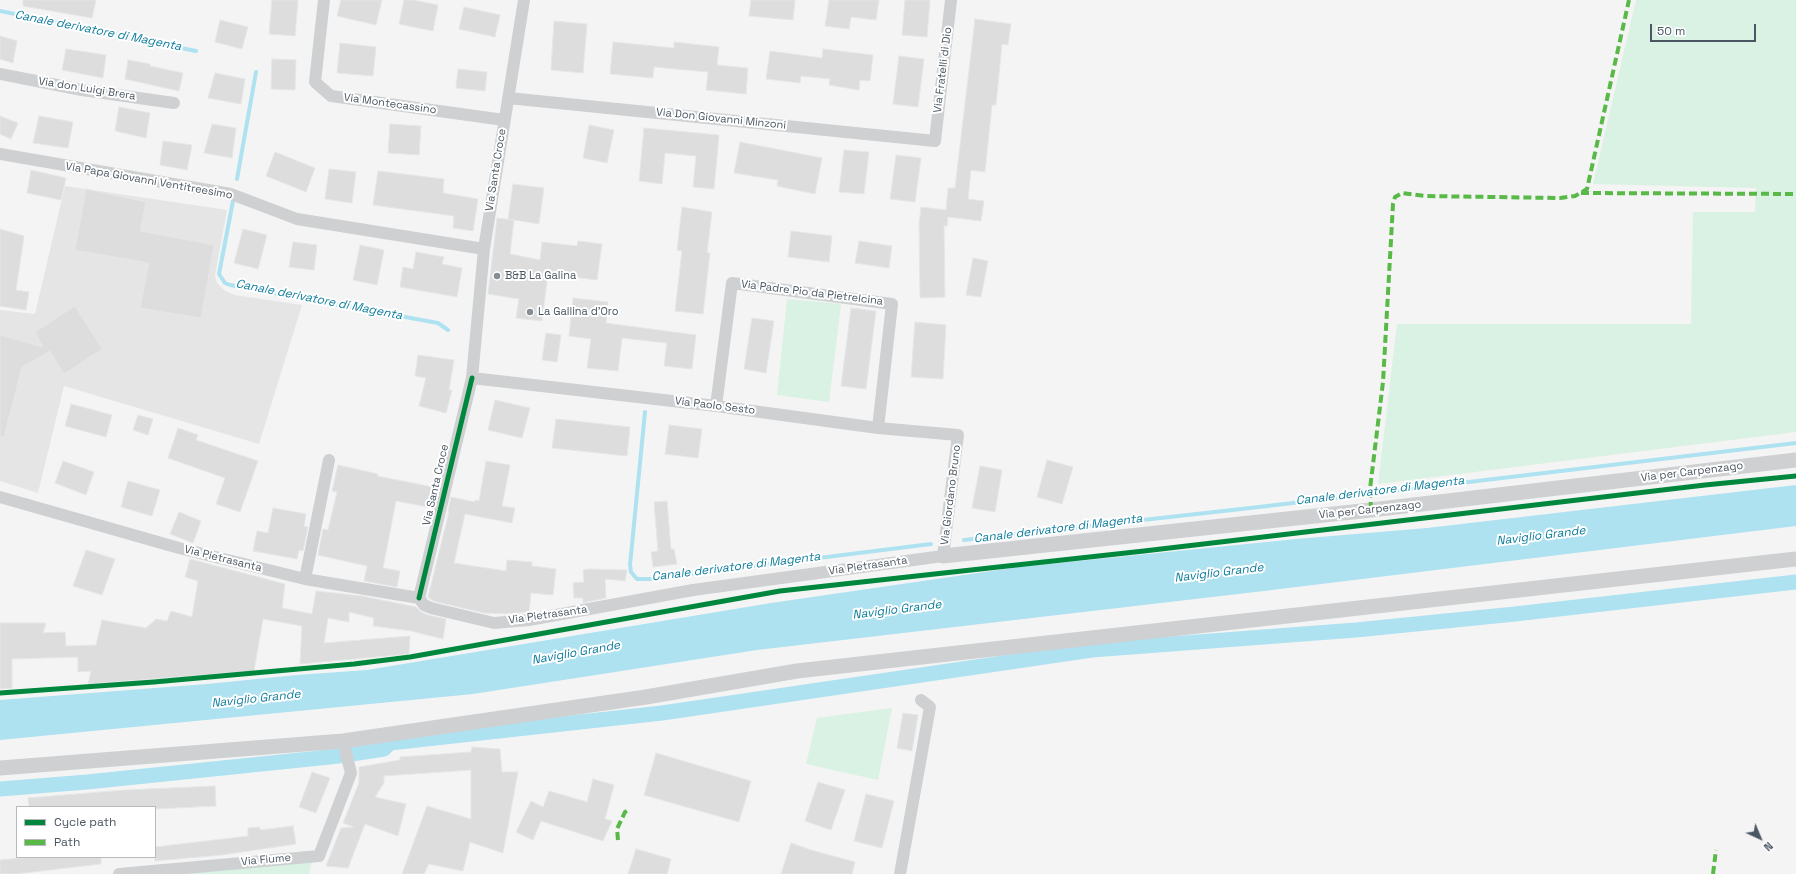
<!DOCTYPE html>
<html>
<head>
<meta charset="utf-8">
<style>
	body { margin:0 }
	#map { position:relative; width:1796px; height:874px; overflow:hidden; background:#f4f4f4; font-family:"Space Grotesk",sans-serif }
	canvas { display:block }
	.legend { position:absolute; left:16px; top:806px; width:140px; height:52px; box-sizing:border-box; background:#fff; border:1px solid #b7bbc0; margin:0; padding:5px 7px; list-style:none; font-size:12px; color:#4a5661 }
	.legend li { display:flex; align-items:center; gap:8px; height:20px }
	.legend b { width:20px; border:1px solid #b7bbc0 }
	.north { position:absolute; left:1740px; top:818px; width:40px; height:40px; -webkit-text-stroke:3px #fff; paint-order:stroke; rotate:136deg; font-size:11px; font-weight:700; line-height:16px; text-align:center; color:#4a5661 }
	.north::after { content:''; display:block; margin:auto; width:14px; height:18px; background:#4a5661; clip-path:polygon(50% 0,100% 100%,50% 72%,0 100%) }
	.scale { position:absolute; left:1650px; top:24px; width:106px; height:18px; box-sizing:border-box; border:2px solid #4a5661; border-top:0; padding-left:5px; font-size:12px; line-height:14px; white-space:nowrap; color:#4a5661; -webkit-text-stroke:3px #fff; paint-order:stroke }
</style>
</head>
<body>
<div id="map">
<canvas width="1796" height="874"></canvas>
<ul class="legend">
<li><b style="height:5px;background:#00873e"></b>Cycle path</li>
<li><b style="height:5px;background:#58b947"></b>Path</li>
</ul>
<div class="north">N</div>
<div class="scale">50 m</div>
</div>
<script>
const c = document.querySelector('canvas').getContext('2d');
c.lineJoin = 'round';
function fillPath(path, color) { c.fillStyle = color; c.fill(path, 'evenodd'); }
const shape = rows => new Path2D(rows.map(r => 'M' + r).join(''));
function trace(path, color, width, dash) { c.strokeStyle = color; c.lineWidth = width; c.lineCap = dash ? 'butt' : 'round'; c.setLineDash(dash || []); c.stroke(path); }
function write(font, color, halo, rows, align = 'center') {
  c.font = font + ' "Space Grotesk",sans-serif'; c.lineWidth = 4; c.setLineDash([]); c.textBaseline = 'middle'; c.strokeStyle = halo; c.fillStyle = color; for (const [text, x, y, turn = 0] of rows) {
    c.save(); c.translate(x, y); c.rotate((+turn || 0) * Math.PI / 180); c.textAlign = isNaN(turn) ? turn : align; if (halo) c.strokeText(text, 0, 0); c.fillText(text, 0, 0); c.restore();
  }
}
const education = shape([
	[65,186,227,210,215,275,217,283,224,290,234,295,302,305,259,444,64,386,38,493,0,481,0,310,35,314]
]);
const green = shape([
	[1636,0,1796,0,1796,432,1378,484,1397,324,1691,324,1693,212,1755,212,1756,188,1593,184],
	[787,299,841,304,829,402,777,395],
	[892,708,878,780,806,764,817,718],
	[312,861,309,874,184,874]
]);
const water = shape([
	[1796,485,1796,526,1264,591,757,650,473,694,0,740,0,700,207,684,297,675,367,670,771,603,1019,567,1296,539,1427,528]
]);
const stream = shape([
	[0,11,196,51],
	[237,179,256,72],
	[233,201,219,274,225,283,230,285,438,323,448,330],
	[645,412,630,565,631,572,637,579,650,579,931,544],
	[964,540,1259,507,1796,443]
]);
const canal = shape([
	[0,789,87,782,339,756,384,749,390,743,662,713,1092,650,1356,630,1515,614,1796,582]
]);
const building = shape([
	[23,0,96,0,92,18,23,6,23,0],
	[272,0,298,0,295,36,269,34,272,0],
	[341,0,382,0,376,25,337,16,341,0],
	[404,0,413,0,438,5,433,31,399,24,404,0],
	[751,0,795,0,793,20,749,16,751,0],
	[829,0,879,0,876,20,851,17,849,29,825,26,829,0],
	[905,0,930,0,927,37,902,35,905,0],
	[464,7,500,15,495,37,459,29,464,7],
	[975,19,1011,24,1008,45,1002,44,996,105,992,105,985,172,971,170,968,199,984,201,981,221,948,217,947,226,944,226,945,297,920,298,919,224,921,207,946,210,948,188,955,188,975,19],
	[220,20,248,27,242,49,215,42,220,20],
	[554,21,587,24,583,73,551,70,554,21],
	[0,36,17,41,13,63,0,59,0,36],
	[613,42,674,48,674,42,719,47,717,65,748,68,746,94,706,90,708,72,654,67,653,78,610,74,613,42],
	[340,43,376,47,373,76,337,73,340,43],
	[66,49,106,55,103,78,62,70,66,49],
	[823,49,873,55,870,81,860,80,859,90,829,85,830,79,801,76,800,83,766,79,770,51,822,58,823,49],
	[899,56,924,59,918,107,893,104,899,56],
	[272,59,296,60,295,90,271,89,272,59],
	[128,60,150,64,150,66,183,73,179,91,125,79,128,60],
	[458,69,487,72,485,91,456,88,458,69],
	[215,73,245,79,241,104,208,98,215,73],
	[119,107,150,113,146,138,115,131,119,107],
	[0,116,18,123,11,139,0,134,0,116],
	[39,116,73,122,68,148,33,143,39,116],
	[212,124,236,128,232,158,204,153,212,124],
	[390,124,421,126,419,155,388,153,390,124],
	[589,125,614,130,607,163,583,158,589,125],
	[644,128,719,135,714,189,693,187,696,156,665,153,662,184,639,181,644,128],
	[163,141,192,145,187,170,160,165,163,141],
	[740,142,822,158,815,194,777,186,778,180,734,173,740,142],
	[844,150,869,152,864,194,839,192,844,150],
	[275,152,315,168,306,192,266,176,275,152],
	[896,155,921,158,915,202,890,199,896,155],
	[329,169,356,172,352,203,325,199,329,169],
	[31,170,66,178,61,200,27,193,31,170],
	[378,171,444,179,443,193,478,199,473,231,453,228,454,216,373,205,378,171],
	[513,184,544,188,539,224,508,219,513,184],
	[86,189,146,202,140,231,214,245,201,318,140,308,149,263,75,250,86,189],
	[682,207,712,212,707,253,710,253,703,314,675,311,682,251,677,250,682,207],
	[497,218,514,220,510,254,540,260,542,242,577,246,578,241,602,244,597,280,548,274,542,321,516,318,519,299,488,294,497,218],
	[0,229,24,236,16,290,29,292,26,310,0,306,0,229],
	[243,229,267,235,258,269,234,263,243,229],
	[791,231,832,236,829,262,788,257,791,231],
	[859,241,892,246,889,268,855,263,859,241],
	[293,242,317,245,314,270,289,267,293,242],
	[360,245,384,250,377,285,353,280,360,245],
	[416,252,444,257,442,264,462,268,457,297,400,287,403,267,413,269,416,252],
	[973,258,988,261,981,297,966,295,973,258],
	[573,298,608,302,606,323,696,335,692,369,664,366,667,343,622,338,618,371,587,368,591,339,569,336,573,298],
	[75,306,102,349,64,374,50,351,22,367,4,437,0,437,0,335,43,347,35,332,75,306],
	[851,308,876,311,866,389,841,386,851,308],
	[752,318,774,321,766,373,744,369,752,318],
	[915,322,946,325,943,379,911,377,915,322],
	[546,333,561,335,557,362,542,360,546,333],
	[418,355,454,360,449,390,452,390,446,413,419,406,426,378,415,376,418,355],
	[495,400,530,408,522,438,488,430,495,400],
	[71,404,112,415,106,437,65,426,71,404],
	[138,415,153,419,148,435,133,430,138,415],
	[556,419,630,427,627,456,552,448,556,419],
	[669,425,702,429,698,458,665,454,669,425],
	[178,428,198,435,196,440,258,461,240,512,216,504,225,478,168,458,178,428],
	[1047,460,1073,467,1062,504,1037,497,1047,460],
	[63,461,94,472,86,495,55,483,63,461],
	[486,461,510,465,502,506,515,508,512,523,465,514,454,563,506,571,507,560,532,562,532,566,556,569,553,595,531,593,529,612,508,614,484,613,433,601,428,597,449,512,448,511,451,497,475,502,475,500,479,501,486,461],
	[338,465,378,474,377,476,438,488,433,508,396,501,383,568,400,571,397,587,364,581,367,566,318,555,323,529,328,530,337,492,332,491,338,465],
	[980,466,1002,470,995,512,972,508,980,466],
	[128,481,160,490,152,516,121,507,128,481],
	[667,501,671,549,674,549,677,564,653,567,651,552,658,551,654,502,667,501],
	[273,508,306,514,304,526,308,527,303,551,299,550,297,559,253,551,257,531,268,533,273,508],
	[179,512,201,521,193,543,170,534,179,512],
	[86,550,115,559,102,595,73,586,86,550],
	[190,559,285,584,282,608,312,614,316,591,362,596,416,607,421,612,428,615,446,619,443,639,411,631,373,626,374,618,349,612,349,622,328,618,324,643,410,636,409,654,300,664,302,626,263,619,254,671,88,684,91,671,78,672,78,657,12,659,12,688,0,689,0,623,46,623,43,633,65,632,66,646,96,645,102,620,146,628,156,619,167,621,171,611,192,617,198,581,185,577,190,559],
	[588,569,627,570,625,581,605,579,606,598,583,603,583,598,574,598,573,583,584,582,583,570,588,569],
	[903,713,918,715,912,751,897,748,903,713],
	[472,747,500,749,502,772,518,772,503,853,470,842,463,871,429,864,424,874,402,874,427,806,471,819,471,770,384,776,384,783,375,797,406,804,398,836,365,824,348,868,326,866,341,828,354,827,343,823,359,783,359,767,400,760,400,757,471,752,472,747],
	[656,753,751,781,739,822,644,795,656,753],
	[312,772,330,778,316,813,299,807,312,772],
	[593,779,614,785,605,819,612,821,603,841,541,821,533,840,516,832,531,801,543,807,549,791,587,802,593,779],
	[818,782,845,790,831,830,805,821,818,782],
	[215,786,216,806,155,809,155,807,29,807,28,798,125,790,215,786],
	[866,794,894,801,882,848,854,841,866,794],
	[293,826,296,844,222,855,155,861,155,847,248,836,248,828,260,827,260,830,293,826],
	[791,843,811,850,855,862,852,874,781,874,791,843],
	[636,849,671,859,667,874,628,874,636,849],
	[31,857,101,857,101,864,15,874,0,874,0,860,31,857]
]);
const minor = shape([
	[324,0,315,82,331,96,504,120],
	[0,74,82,90,174,103],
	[508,98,935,141,951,0],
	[0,154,231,194,297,219,484,249],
	[716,406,732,283,892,304,878,428],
	[0,497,179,548,305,579,419,598,424,605,431,608,494,623,529,620,693,590,943,556,958,435,878,428,716,406,472,378],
	[305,579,329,460],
	[419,598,472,378,484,249,524,0],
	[119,874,319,856,351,773,343,741],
	[900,874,930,707,921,700]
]);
const tertiary = shape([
	[943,556,1371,510,1796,460],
	[0,768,343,741,646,697,797,671,1796,559]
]);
const quiet = shape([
	[1581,193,1796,194],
	[1371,510,1370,489,1383,382,1393,204,1395,197,1402,193,1425,196,1560,198,1575,196,1587,189,1629,0],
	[618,840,617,829,625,812,630,809],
	[1713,874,1716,850]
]);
const cycleway = shape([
	[419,598,472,378],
	[0,693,154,682,354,664,410,657,780,591,1144,551,1705,485,1796,476]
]);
const markers = [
	[497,276,4,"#868d94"],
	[530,312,4,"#868d94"]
];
const streetNames = [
	["Via Fratelli di Dio",943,70,-83],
	["Via don Luigi Brera",87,89,9],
	["Via Montecassino",390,104,8],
	["Via Don Giovanni Minzoni",721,119,6],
	["Via Santa Croce",496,170,-81],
	["Via Papa Giovanni Ventitreesimo",149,181,10],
	["Via Padre Pio da Pietrelcina",812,293,7],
	["Via Paolo Sesto",715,406,7],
	["Via per Carpenzago",1692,472,-7],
	["Via Santa Croce",436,485,-77],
	["Via Giordano Bruno",951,495,-83],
	["Via per Carpenzago",1370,510,-6],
	["Via Pietrasanta",223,559,14],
	["Via Pietrasanta",868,566,-8],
	["Via Pietrasanta",548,615,-8],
	["Via Fiume",266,860,-5]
];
const poiNames = [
	["B&B La Galina",505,276],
	["La Gallina d'Oro",538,312]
];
const waterNames = [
	["Canale derivatore di Magenta",98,31,11],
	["Canale derivatore di Magenta",319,300,11],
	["Canale derivatore di Magenta",1380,491,-7],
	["Canale derivatore di Magenta",1058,529,-7],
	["Naviglio Grande",1541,536,-7],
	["Canale derivatore di Magenta",736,567,-7],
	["Naviglio Grande",1219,573,-7],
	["Naviglio Grande",897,610,-7],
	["Naviglio Grande",576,653,-10],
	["Naviglio Grande",256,699,-6]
];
fillPath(education, '#e6e5e6');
fillPath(green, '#d9f2e3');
fillPath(water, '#aee2f0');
trace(stream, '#aee2f0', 4);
trace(canal, '#aee2f0', 15);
fillPath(building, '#ddddde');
trace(building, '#e5e6e7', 1);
trace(minor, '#ced0d2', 12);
trace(tertiary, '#ced0d2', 15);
trace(quiet, '#58b947', 4, [8, 4]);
trace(cycleway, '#00873e', 5);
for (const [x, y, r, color] of markers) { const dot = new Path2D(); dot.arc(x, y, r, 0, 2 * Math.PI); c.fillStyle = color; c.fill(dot); trace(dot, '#fff', 1.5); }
write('11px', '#4a5661', '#fff', streetNames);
write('11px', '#4a5661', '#fff', poiNames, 'left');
write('italic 12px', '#0c7c9b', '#fff', waterNames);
</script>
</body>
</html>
